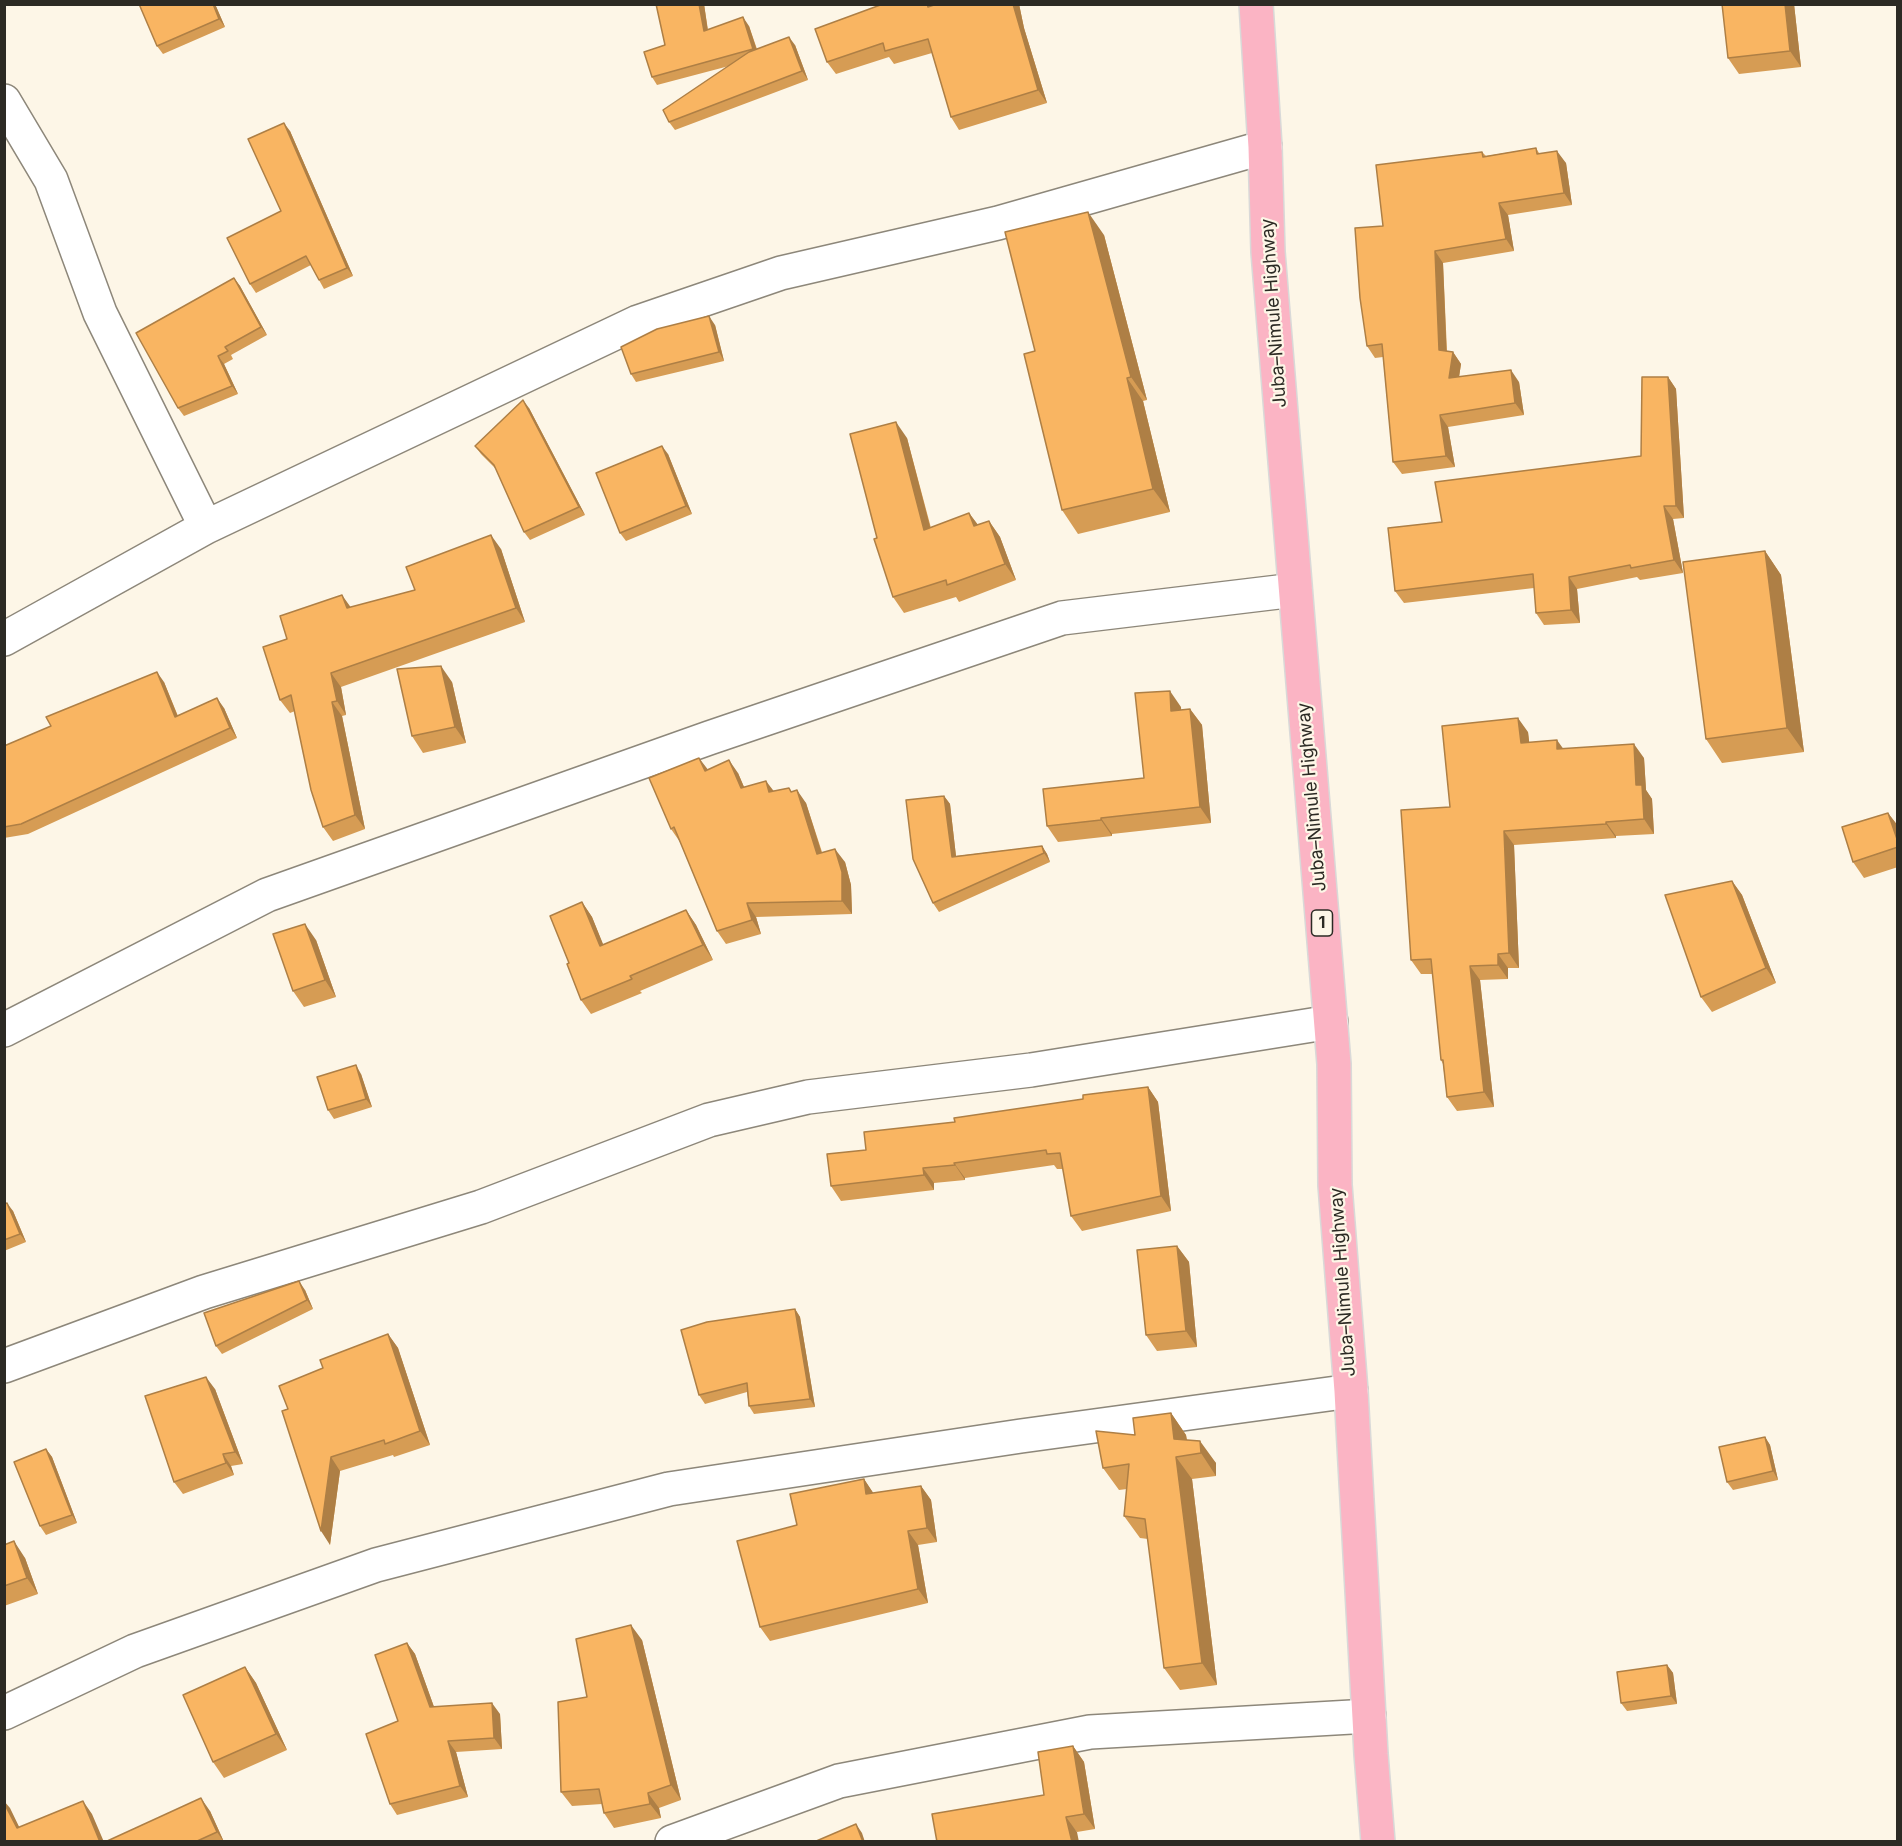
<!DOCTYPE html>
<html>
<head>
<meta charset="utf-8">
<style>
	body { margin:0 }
	#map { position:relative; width:1902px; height:1846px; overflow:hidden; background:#fdf6e7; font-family:Inter,sans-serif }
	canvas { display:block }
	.frame { position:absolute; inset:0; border:6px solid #2c2a24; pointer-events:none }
</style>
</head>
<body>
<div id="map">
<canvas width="1902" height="1846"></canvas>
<div class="frame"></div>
</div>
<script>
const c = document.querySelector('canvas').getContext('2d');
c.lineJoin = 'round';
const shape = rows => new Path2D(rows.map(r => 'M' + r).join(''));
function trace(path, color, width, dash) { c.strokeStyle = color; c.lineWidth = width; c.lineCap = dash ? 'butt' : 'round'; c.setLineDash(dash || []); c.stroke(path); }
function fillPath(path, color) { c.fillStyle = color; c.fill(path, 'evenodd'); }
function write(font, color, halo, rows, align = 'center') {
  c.font = font + ' Inter,sans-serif'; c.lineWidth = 4.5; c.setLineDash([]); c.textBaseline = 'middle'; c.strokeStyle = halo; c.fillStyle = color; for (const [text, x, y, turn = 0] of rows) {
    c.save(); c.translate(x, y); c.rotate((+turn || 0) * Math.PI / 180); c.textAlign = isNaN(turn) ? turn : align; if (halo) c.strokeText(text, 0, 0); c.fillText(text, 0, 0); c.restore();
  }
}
const minor = shape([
	[4,101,51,180,100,313,206,527],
	[4,639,206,527,638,322,781,273,998,223,1265,147],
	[4,1030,267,895,709,738,1062,618,1295,590],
	[4,1366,204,1292,481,1207,709,1120,808,1097,1031,1070,1331,1022],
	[4,1713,135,1651,376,1565,669,1489,1021,1436,1351,1391],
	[672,1842,839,1781,1090,1732,1369,1716]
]);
const primary = shape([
	[1256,4,1265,147,1268,252,1334,1064,1335,1185,1351,1391,1371,1754,1378,1842]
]);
const wall = shape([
	[139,4,215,4,225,27,163,54,157,46],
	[656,4,704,4,708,30,749,26,757,49,795,45,808,80,675,130,669,122,729,66,657,85,652,77,665,45],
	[883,4,933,4,933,5,937,4,1019,4,1024,28,1047,103,959,130,951,117,932,53,894,64,889,57,836,74,827,62],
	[1794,4,1801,67,1739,74,1728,58],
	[290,131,353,276,324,289,319,280,311,265,256,293,250,284,281,211],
	[1536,148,1539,153,1566,163,1572,205,1508,215,1514,251,1443,263,1447,351,1453,352,1461,364,1459,377,1519,382,1524,415,1448,427,1455,467,1402,474,1393,462,1383,357,1375,358,1367,346,1383,226,1482,152,1486,156],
	[1104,235,1147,400,1143,401,1170,512,1078,534,1062,510],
	[234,278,240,286,267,335,231,355,233,359,224,364,238,394,184,416,178,408],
	[715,325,724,361,636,382,631,374],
	[1668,377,1676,389,1684,518,1673,519,1683,573,1640,580,1637,577,1577,589,1580,623,1544,625,1536,613,1534,588,1404,603,1395,591,1442,522,1641,456],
	[529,408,585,515,530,540,524,532,496,469,481,454,475,446],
	[907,438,931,528,969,513,978,525,989,521,1000,537,1016,580,959,602,956,597,904,613,893,597,877,538],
	[668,454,692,514,626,541,620,533],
	[501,549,525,622,341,687,346,715,342,716,365,829,333,841,323,827,295,711,290,713,280,700,287,639,351,607,415,590],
	[1765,551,1781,575,1804,752,1722,763,1706,739],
	[164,682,178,716,224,708,237,738,28,834,4,838,4,746],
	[452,682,466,743,423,753,412,736],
	[1181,707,1181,710,1190,709,1202,725,1211,823,1112,834,1112,836,1058,842,1047,826,1144,778],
	[1528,732,1529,742,1563,748,1644,758,1646,790,1652,799,1654,834,1616,836,1616,838,1514,845,1519,968,1508,968,1508,979,1480,980,1494,1107,1457,1111,1447,1097,1443,1064,1441,1060,1433,974,1421,974,1411,960,1450,807],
	[708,770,738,773,744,787,774,791,789,788,792,792,806,803,822,852,845,862,851,885,852,914,756,917,761,934,726,944,717,931,680,842,671,829],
	[944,796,950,804,956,856,1042,846,1047,854,1050,862,939,912,933,903],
	[1888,813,1898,826,1898,867,1864,878,1853,862],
	[1732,881,1742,895,1776,983,1712,1012,1701,997],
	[582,902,592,917,603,945,686,910,696,925,713,960,640,991,642,993,591,1014,581,1000,569,963],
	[316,940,336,997,304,1007,293,991],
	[361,1074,372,1107,334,1119,328,1110],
	[1148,1087,1158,1102,1171,1211,1082,1231,1071,1216,1063,1169,1057,1169,1054,1165,965,1178,965,1180,934,1183,934,1190,841,1201,831,1186,866,1150,955,1122],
	[4,1204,13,1211,26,1242,4,1251],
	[1177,1246,1189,1262,1197,1347,1157,1351,1146,1335],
	[305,1290,313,1309,222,1354,216,1346],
	[795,1309,800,1317,815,1407,754,1414,749,1406,747,1392,705,1404,699,1395],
	[388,1334,398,1348,430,1445,394,1457,393,1455,340,1471,330,1545,288,1409,323,1368],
	[215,1389,243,1464,231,1466,234,1475,183,1494,174,1482],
	[1171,1413,1186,1435,1187,1440,1216,1463,1216,1476,1192,1479,1217,1685,1180,1690,1164,1668,1148,1539,1140,1538,1124,1516,1127,1489,1119,1490,1103,1468,1135,1435],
	[1765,1437,1770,1445,1778,1480,1733,1490,1727,1482],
	[46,1449,52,1457,77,1523,46,1535,40,1526],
	[864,1479,873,1493,921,1486,931,1500,937,1542,918,1545,928,1603,770,1641,760,1627,797,1525],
	[4,1545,25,1558,38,1594,4,1606],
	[642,1640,681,1800,659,1808,661,1818,614,1828,604,1813,602,1804,572,1806,561,1792,587,1697],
	[407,1643,415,1654,434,1707,500,1714,502,1749,456,1752,468,1797,397,1815,390,1804],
	[1667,1665,1673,1673,1677,1704,1627,1711,1621,1703],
	[245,1667,256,1683,287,1750,224,1778,213,1762],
	[1073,1746,1084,1762,1095,1829,1077,1832,1044,1795],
	[210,1811,224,1842,105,1842]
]);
const shadedWall = shape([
	[213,4,215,4,225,27,219,19],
	[699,4,704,4,709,39,704,31],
	[1013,4,1019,4,1024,28,1047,103,1038,90],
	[1785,4,1794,4,1801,67,1790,51],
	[743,17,749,26,759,57,753,49],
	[789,37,795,45,808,80,802,71],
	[284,123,290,131,353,276,347,268],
	[1557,151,1566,163,1572,205,1564,193],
	[1499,203,1508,215,1514,251,1506,239],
	[1088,212,1104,235,1147,400,1131,377],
	[1435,251,1443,263,1447,362,1439,350],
	[234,278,240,286,267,335,261,327],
	[709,316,715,325,724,361,719,352],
	[1453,352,1461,364,1457,390,1449,378],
	[218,356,224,364,238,394,232,386],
	[1511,370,1519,382,1524,415,1515,403],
	[1668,377,1676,389,1684,518,1676,506],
	[1127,378,1143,401,1170,512,1153,489],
	[523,400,529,408,585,515,579,507],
	[1440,415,1448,427,1455,467,1446,456],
	[896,422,907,438,935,546,924,530],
	[662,446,668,454,692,514,686,506],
	[1664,506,1673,519,1683,573,1674,560],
	[969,513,981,529,974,526],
	[989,521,1000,537,1016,580,1005,564],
	[491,535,501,549,525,622,516,608],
	[1765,551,1781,575,1804,752,1787,728],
	[1569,577,1577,589,1580,623,1571,610],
	[342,595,352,609,347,608],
	[441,666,452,682,466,743,455,727],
	[157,672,164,682,182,727,175,717],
	[331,673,341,687,346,715,337,701],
	[1170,691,1181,707,1182,727,1171,711],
	[217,698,224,708,237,738,230,728],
	[332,702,342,716,365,829,355,815],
	[1190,709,1202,725,1211,823,1200,807],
	[1518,718,1528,732,1531,757,1521,743],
	[1557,740,1567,754,1557,749],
	[1634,744,1644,758,1646,790,1652,799,1654,834,1644,819,1636,785],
	[699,758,709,771,705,771],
	[729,760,738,773,750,801,741,788],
	[766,781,776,794,769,792],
	[797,790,806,803,826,867,817,854],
	[944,796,950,804,957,865,952,857],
	[1888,813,1898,826,1898,842],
	[1101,818,1112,834,1112,836,1101,820],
	[1606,822,1616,836,1616,838,1606,824],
	[1504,831,1514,845,1519,968,1509,953],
	[1042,846,1047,854,1050,862,1044,853],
	[835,849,845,862,851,885,852,914,842,901],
	[1732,881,1742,895,1776,983,1766,968],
	[582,902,592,917,610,961,600,946],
	[747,903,756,917,761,934,752,920],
	[686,910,696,925,713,960,703,945],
	[305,924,316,940,336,997,325,980],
	[1498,954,1508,968,1508,979,1498,965],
	[1470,966,1480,980,1494,1107,1484,1092],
	[356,1065,361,1074,372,1107,366,1099],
	[1148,1087,1158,1102,1171,1211,1161,1196],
	[954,1163,965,1178,965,1180,955,1165],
	[923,1168,934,1183,934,1190,924,1175],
	[7,1203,13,1211,26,1242,20,1234],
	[1177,1246,1189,1262,1197,1347,1186,1331],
	[299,1281,305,1290,313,1309,307,1300],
	[795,1309,800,1317,815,1407,810,1399],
	[388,1334,398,1348,430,1445,420,1431],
	[206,1377,215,1389,243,1464,235,1452],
	[1171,1413,1186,1435,1189,1455,1174,1439],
	[1765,1437,1770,1445,1778,1480,1773,1471],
	[1200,1441,1216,1463,1216,1476,1201,1453],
	[46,1449,52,1457,77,1523,72,1515],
	[223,1454,231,1466,234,1475,226,1463],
	[331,1457,340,1471,330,1545,321,1531],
	[1176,1457,1192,1479,1217,1685,1202,1663],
	[864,1479,874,1494,866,1494],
	[921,1486,931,1500,937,1542,927,1528],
	[908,1531,918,1545,928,1603,918,1589],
	[14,1541,25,1558,38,1594,27,1578],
	[631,1625,642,1640,681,1800,671,1785],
	[407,1643,415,1654,438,1718,430,1707],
	[1667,1665,1673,1673,1677,1704,1671,1696],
	[245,1667,256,1683,287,1750,276,1734],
	[492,1703,500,1714,502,1749,494,1738],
	[448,1741,456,1752,468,1797,460,1786],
	[1073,1746,1084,1762,1095,1829,1084,1814],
	[648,1793,659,1808,661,1818,650,1804],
	[201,1798,210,1811,224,1842,217,1832],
	[4,1801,10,1808,26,1841,17,1828,4,1803],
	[83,1801,92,1814,104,1842,100,1842],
	[1066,1817,1077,1832,1079,1842,1072,1842],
	[856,1824,862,1833,865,1842,863,1842]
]);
const building = shape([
	[139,4,213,4,219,19,157,46,139,4],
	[656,4,699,4,704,31,743,17,753,49,652,77,644,52,665,45,656,4],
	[883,4,927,4,928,7,937,4,1013,4,1038,90,951,117,928,39,885,51,883,43,827,62,815,29,883,4],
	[1722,4,1785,4,1790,51,1728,58,1722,4],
	[789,37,802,71,669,122,663,110,749,52,789,37],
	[284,123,347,268,319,280,306,256,250,284,227,238,281,211,248,139,284,123],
	[1536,148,1537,154,1557,151,1564,193,1499,203,1506,239,1435,251,1439,350,1453,352,1449,378,1511,370,1515,403,1440,415,1446,456,1393,462,1382,344,1367,346,1360,298,1355,228,1383,226,1376,165,1482,152,1483,157,1536,148],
	[1088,212,1131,377,1127,378,1153,489,1062,510,1024,354,1035,351,1005,232,1088,212],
	[234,278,261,327,225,347,228,351,218,356,232,386,178,408,136,333,234,278],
	[709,316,719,352,631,374,621,347,657,329,709,316],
	[1642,377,1668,377,1676,506,1664,506,1674,560,1631,568,1630,565,1569,577,1571,610,1536,613,1533,574,1395,591,1388,528,1442,522,1435,482,1641,456,1642,377],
	[523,400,579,507,524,532,494,465,475,446,523,400],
	[896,422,924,530,969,513,974,526,989,521,1005,564,947,585,946,580,893,597,874,539,877,538,850,434,896,422],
	[662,446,686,506,620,533,596,473,662,446],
	[491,535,516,608,331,673,337,701,332,702,355,815,323,827,311,790,291,695,280,700,263,647,287,639,280,616,342,595,347,608,415,590,406,567,491,535],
	[1765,551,1787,728,1706,739,1683,562,1765,551],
	[441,666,455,727,412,736,397,669,441,666],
	[157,672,175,717,217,698,230,728,21,824,4,827,4,746,51,726,46,717,157,672],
	[1170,691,1171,711,1190,709,1200,807,1101,818,1101,820,1047,826,1043,789,1144,778,1135,693,1170,691],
	[1518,718,1521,743,1557,740,1557,749,1634,744,1636,785,1642,785,1644,819,1606,822,1606,824,1504,831,1509,953,1498,954,1498,965,1470,966,1484,1092,1447,1097,1443,1060,1441,1060,1431,959,1411,960,1401,810,1450,807,1442,726,1518,718],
	[699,758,705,771,729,760,741,788,766,781,769,792,789,788,791,792,797,790,817,854,835,849,842,872,842,901,747,903,752,920,717,931,674,827,671,829,649,778,699,758],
	[944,796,952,857,1042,846,1044,853,933,903,913,859,906,800,944,796],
	[1888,813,1898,842,1898,847,1853,862,1842,827,1888,813],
	[1732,881,1766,968,1701,997,1665,895,1732,881],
	[582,902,600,946,686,910,703,945,630,976,632,979,581,1000,567,964,569,963,550,916,582,902],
	[305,924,325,980,293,991,273,934,305,924],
	[356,1065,366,1099,328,1110,317,1077,356,1065],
	[1148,1087,1161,1196,1071,1216,1060,1153,1047,1154,1046,1150,954,1163,955,1165,923,1168,924,1175,831,1186,827,1154,866,1150,864,1132,955,1122,954,1118,1083,1099,1083,1095,1148,1087],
	[7,1203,20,1234,4,1240,4,1204,7,1203],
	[1177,1246,1186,1331,1146,1335,1137,1250,1177,1246],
	[299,1281,307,1300,216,1346,204,1313,299,1281],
	[795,1309,810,1399,749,1406,747,1383,699,1395,681,1330,707,1322,795,1309],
	[388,1334,420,1431,385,1444,384,1440,331,1457,321,1531,282,1411,288,1409,279,1386,323,1368,320,1360,388,1334],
	[206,1377,235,1452,223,1454,226,1463,174,1482,145,1396,206,1377],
	[1171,1413,1174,1439,1200,1441,1201,1453,1176,1457,1202,1663,1164,1668,1145,1519,1124,1516,1129,1464,1103,1468,1096,1431,1135,1435,1133,1418,1171,1413],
	[1765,1437,1773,1471,1727,1482,1719,1447,1765,1437],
	[46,1449,72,1515,40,1526,14,1462,46,1449],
	[864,1479,866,1494,921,1486,927,1528,908,1531,918,1589,760,1627,737,1541,797,1525,790,1494,864,1479],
	[14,1541,27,1578,4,1586,4,1545,14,1541],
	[631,1625,671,1785,648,1793,650,1804,604,1813,599,1789,561,1792,558,1702,587,1697,576,1639,631,1625],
	[407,1643,430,1707,492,1703,494,1738,448,1741,460,1786,390,1804,366,1734,398,1721,375,1655,407,1643],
	[1667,1665,1671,1696,1621,1703,1617,1672,1667,1665],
	[245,1667,276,1734,213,1762,183,1695,245,1667],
	[1073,1746,1084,1814,1066,1817,1072,1842,937,1842,932,1814,1044,1795,1038,1752,1073,1746],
	[201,1798,217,1832,195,1842,105,1842,201,1798],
	[83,1801,100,1842,4,1842,4,1803,17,1828,83,1801],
	[856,1824,863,1842,814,1842,856,1824]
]);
const shields = [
	[1322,923,21]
];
const shieldNames = [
	["1",1322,923]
];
const streetNames = [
	["Juba–Nimule Highway",1274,313,-94],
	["Juba–Nimule Highway",1312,797,-95],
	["Juba–Nimule Highway",1343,1282,-94]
];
trace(minor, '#8d877a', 36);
trace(primary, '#d9d9d8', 36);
trace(minor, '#fff', 33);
trace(primary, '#fbb4c4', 33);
fillPath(wall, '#d69c54');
fillPath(shadedWall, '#ae7f45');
fillPath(building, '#f9b562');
trace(building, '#ae7f45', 1.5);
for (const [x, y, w] of shields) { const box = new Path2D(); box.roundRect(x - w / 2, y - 13, w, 26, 4.5); c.fillStyle = '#fdf6e7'; c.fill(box); trace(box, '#2c2a24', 1.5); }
write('bold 16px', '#2c2a24', null, shieldNames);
write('18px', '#2c2a24', '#fdf6e7', streetNames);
</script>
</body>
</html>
